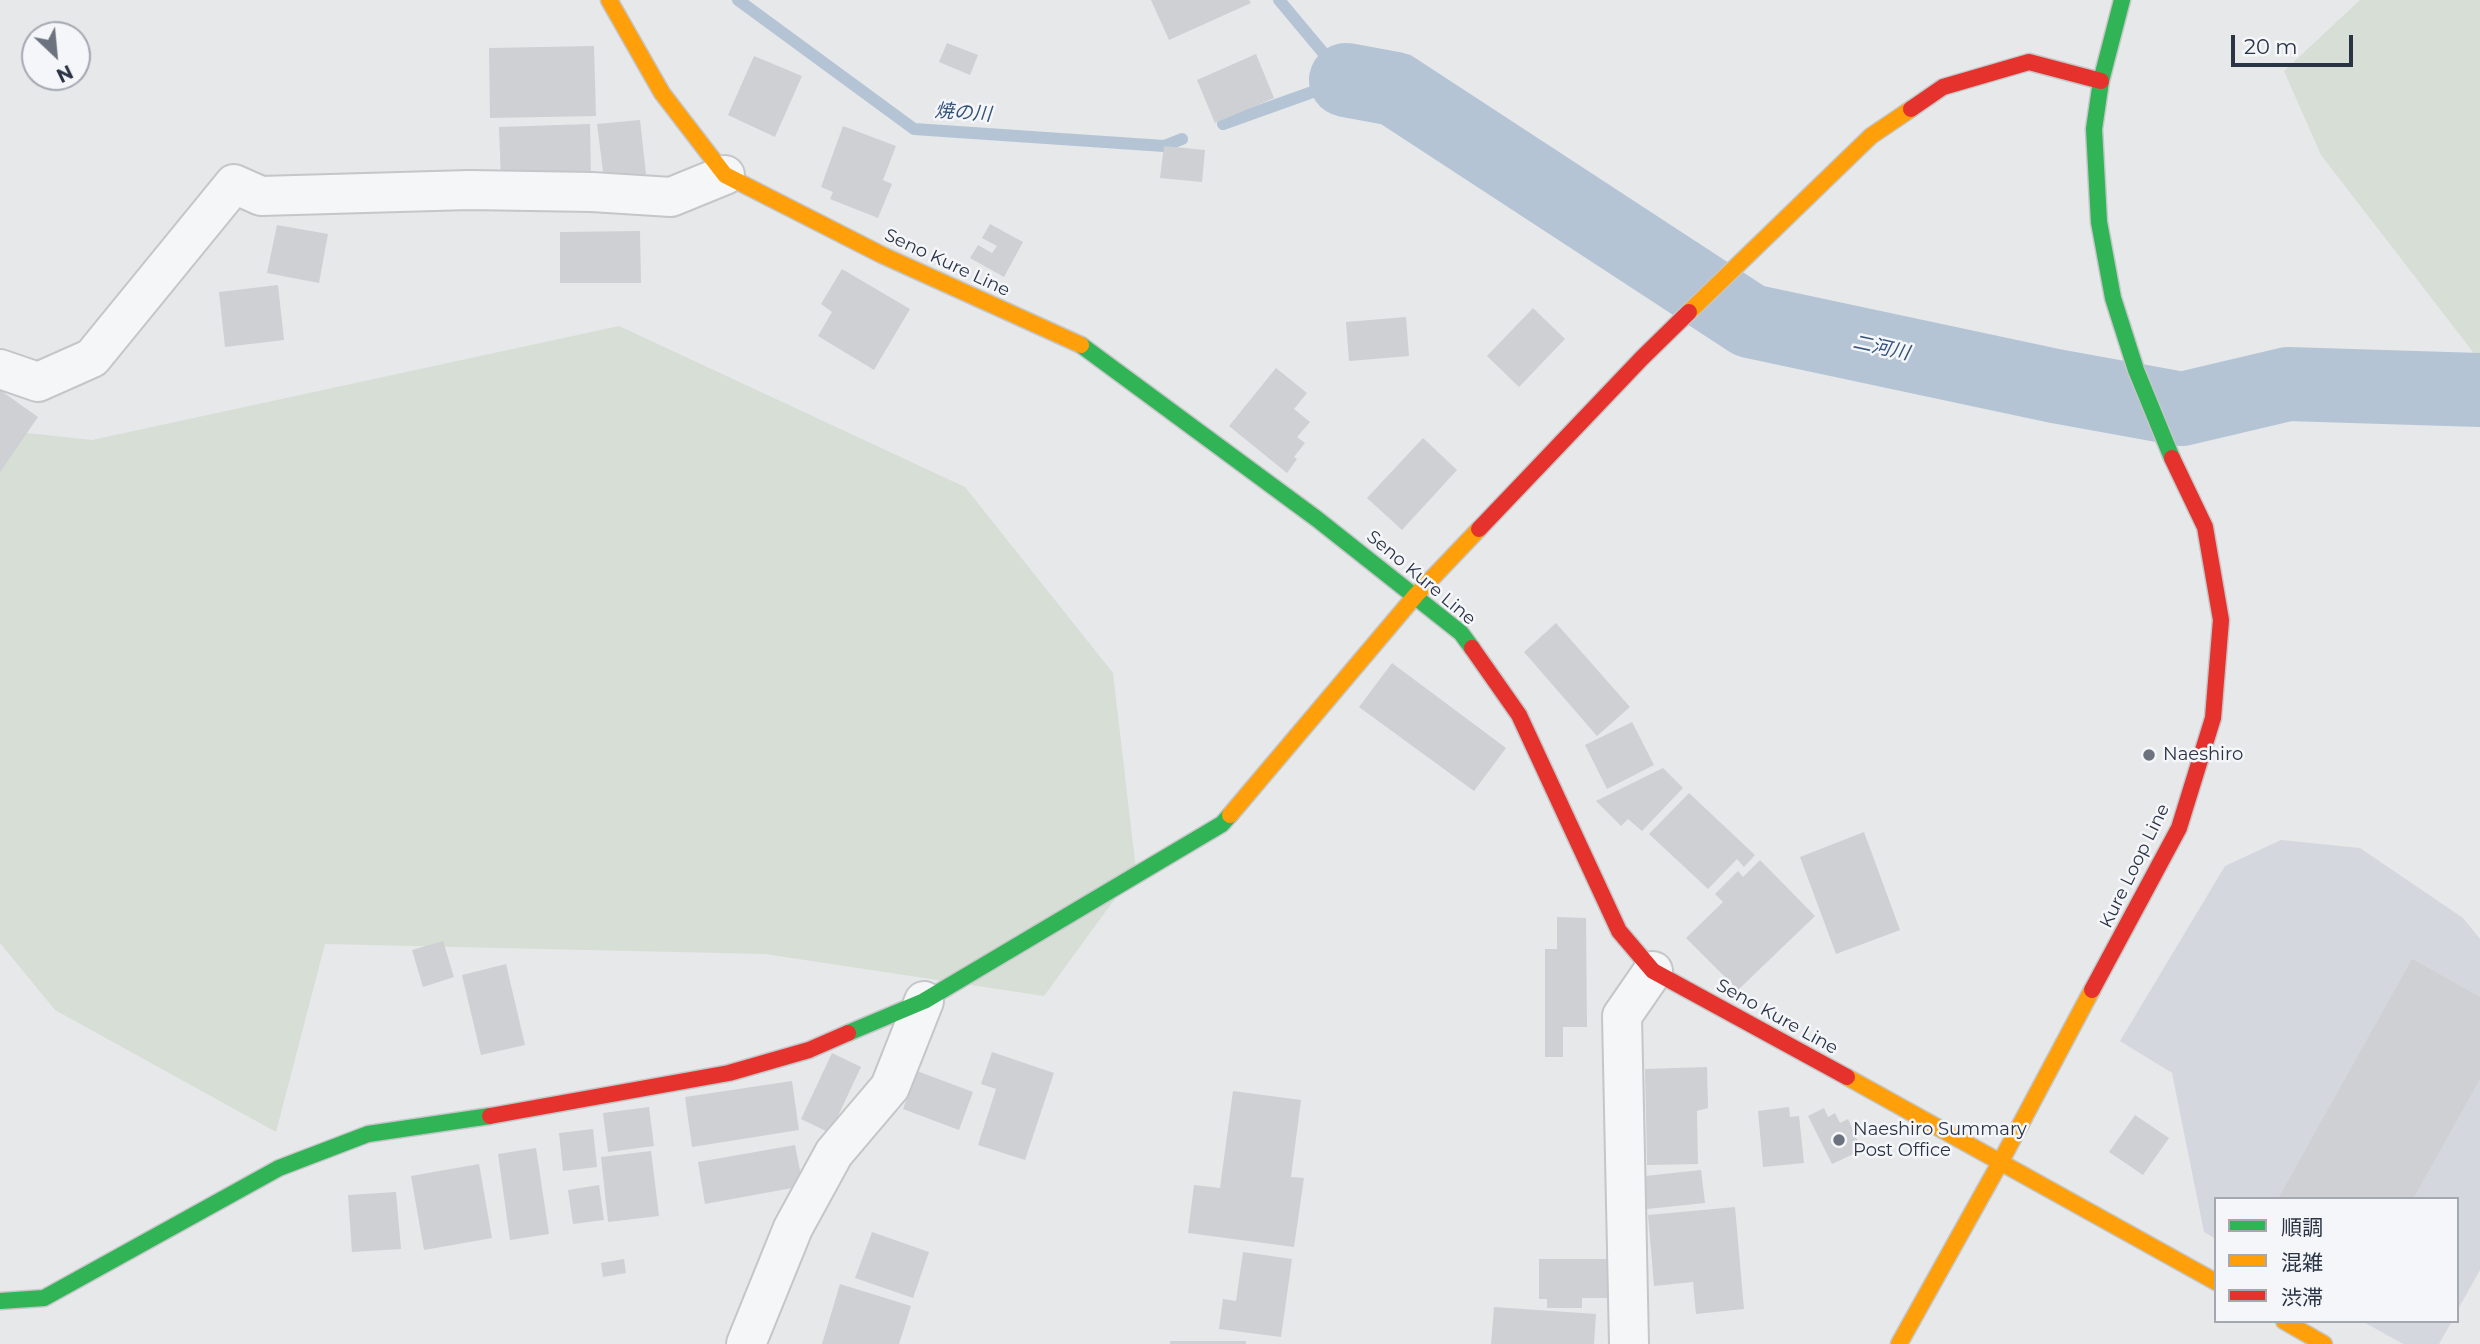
<!DOCTYPE html>
<html>
<head>
<meta charset="utf-8">
<style>
	body { margin:0 }
	#map { position:relative; width:2480px; height:1344px; overflow:hidden; background:#e6e8ea; font-family:Montserrat,"Noto Sans JP",sans-serif }
	canvas { display:block }
	.legend { position:absolute; left:2214px; top:1197px; width:245px; height:126px; box-sizing:border-box; background:#f4f6f9; border:2px solid #a4a8b1; margin:0; padding:9px 12px; list-style:none; font-size:21px; color:#2b3445 }
	.legend li { display:flex; align-items:center; gap:14px; height:35px }
	.legend b { width:35px; border:2px solid #a4a8b1 }
	.north { position:absolute; left:21px; top:21px; width:70px; height:70px; box-sizing:border-box; background:#f4f6f9; border:2px solid #a4a8b1; border-radius:50%; rotate:154deg; font-size:19px; font-weight:700; line-height:28px; text-align:center; color:#2b3445 }
	.north::after { content:''; display:block; margin:auto; width:24px; height:32px; background:#6c737f; clip-path:polygon(50% 0,100% 100%,50% 72%,0 100%) }
	.scale { position:absolute; left:2231px; top:35px; width:122px; height:32px; box-sizing:border-box; border:4px solid #2b3445; border-top:0; padding-left:9px; font-size:21px; line-height:24px; white-space:nowrap; color:#2b3445; -webkit-text-stroke:5px #f4f6f9; paint-order:stroke }
</style>
</head>
<body>
<div id="map">
<canvas width="2480" height="1344"></canvas>
<ul class="legend">
<li><b style="height:9px;background:#30b455"></b>順調</li>
<li><b style="height:9px;background:#ff9f0a"></b>混雑</li>
<li><b style="height:9px;background:#e5322d"></b>渋滞</li>
</ul>
<div class="north">N</div>
<div class="scale">20 m</div>
</div>
<script>
const c = document.querySelector('canvas').getContext('2d');
c.lineJoin = 'round';
function fillPath(path, color) { c.fillStyle = color; c.fill(path, 'evenodd'); }
const shape = rows => new Path2D(rows.map(r => 'M' + r).join(''));
function trace(path, color, width, dash) { c.strokeStyle = color; c.lineWidth = width; c.lineCap = dash ? 'butt' : 'round'; c.setLineDash(dash || []); c.stroke(path); }
function write(font, color, halo, rows, align = 'center') {
  c.font = font + ' Montserrat,"Noto Sans JP",sans-serif'; c.lineWidth = 5; c.setLineDash([]); c.textBaseline = 'middle'; c.strokeStyle = halo; c.fillStyle = color; for (const [text, x, y, turn = 0] of rows) {
    c.save(); c.translate(x, y); c.rotate((+turn || 0) * Math.PI / 180); c.textAlign = isNaN(turn) ? turn : align; if (halo) c.strokeText(text, 0, 0); c.fillText(text, 0, 0); c.restore();
  }
}
const built = shape([
	[2281,840,2360,848,2463,918,2480,939,2480,1270,2457,1311,2457,1199,2216,1199,2216,1239,2204,1232,2172,1073,2120,1041,2225,866],
	[2362,1321,2452,1321,2439,1344,2403,1344]
]);
const green = shape([
	[2360,0,2480,0,2480,361,2321,155,2284,71],
	[619,326,965,487,1113,673,1136,870,1044,996,765,954,325,944,276,1132,55,1010,0,943,0,430,92,440]
]);
const stream = shape([
	[738,0,914,129,1164,146,1182,139],
	[1223,124,1346,80,1279,0]
]);
const river = shape([
	[1346,80,1395,89,1750,321,2055,386,2182,409,2288,384,2480,390]
]);
const building = shape([
	[1151,0,1249,0,1251,3,1169,40],
	[947,43,978,55,970,75,939,62],
	[594,46,596,116,490,118,489,48],
	[1256,54,1274,98,1215,123,1197,80],
	[754,56,802,76,775,137,728,115],
	[640,120,646,174,604,179,597,124],
	[590,124,591,178,501,181,499,127],
	[843,126,896,146,883,180,892,184,878,218,830,199,833,192,821,187],
	[1164,146,1205,150,1202,182,1160,178],
	[990,224,1023,242,1004,277,970,258,978,245,992,253,997,246,982,238],
	[277,225,328,234,319,283,267,273],
	[640,231,641,283,560,283,560,232],
	[842,269,910,309,874,370,818,336,832,312,821,304],
	[278,285,284,340,225,347,219,292],
	[1533,308,1565,339,1519,387,1487,356],
	[1406,317,1409,356,1349,361,1346,322],
	[1276,368,1307,393,1294,409,1310,422,1297,437,1305,443,1294,457,1297,459,1287,473,1229,426],
	[0,390,38,417,0,472],
	[1423,438,1457,470,1402,530,1367,498],
	[1556,623,1630,707,1597,736,1524,652],
	[1392,663,1506,748,1474,791,1359,707],
	[1632,722,1654,765,1607,789,1585,745],
	[1663,768,1683,788,1642,831,1628,819,1621,826,1596,801],
	[1689,793,1755,855,1744,867,1737,859,1708,889,1649,834],
	[1864,832,1900,930,1836,954,1800,857],
	[1760,860,1815,916,1738,990,1686,938,1723,902,1715,894,1738,871,1743,877],
	[1557,917,1586,918,1587,1027,1563,1027,1563,1057,1545,1057,1545,949,1557,949],
	[443,941,454,977,423,987,412,950],
	[2412,959,2480,997,2480,1079,2413,1199,2278,1199],
	[506,964,525,1045,481,1055,462,975],
	[992,1052,1054,1073,1025,1160,978,1145,996,1089,981,1084],
	[832,1053,861,1067,830,1133,801,1119],
	[1707,1067,1708,1108,1697,1111,1698,1164,1647,1165,1645,1069],
	[917,1071,973,1092,959,1130,903,1109],
	[792,1081,799,1130,692,1147,685,1097],
	[1233,1091,1301,1100,1291,1177,1304,1178,1294,1247,1188,1233,1194,1185,1220,1188],
	[649,1107,654,1146,608,1152,603,1113],
	[1789,1107,1790,1117,1799,1116,1804,1163,1763,1167,1758,1111],
	[1824,1108,1828,1117,1835,1113,1840,1123,1848,1119,1862,1150,1832,1164,1808,1116],
	[2135,1115,2169,1138,2143,1175,2109,1152],
	[593,1129,597,1167,563,1171,559,1133],
	[795,1145,803,1186,705,1204,698,1162],
	[536,1148,549,1234,510,1240,498,1154],
	[651,1151,659,1216,608,1222,601,1157],
	[479,1164,492,1238,424,1250,411,1176],
	[1701,1170,1705,1203,1647,1209,1645,1176],
	[599,1185,604,1220,573,1224,568,1190],
	[396,1192,401,1249,352,1252,348,1195],
	[1735,1207,1744,1309,1696,1314,1693,1282,1654,1286,1648,1215],
	[872,1232,929,1252,913,1298,855,1278],
	[1243,1252,1292,1259,1281,1337,1219,1329,1223,1299,1236,1301],
	[624,1259,626,1273,603,1277,601,1263],
	[1539,1259,1609,1259,1609,1298,1582,1298,1582,1308,1547,1308,1547,1299,1539,1299],
	[840,1284,911,1306,899,1344,822,1344],
	[1494,1307,1596,1314,1594,1344,1491,1344],
	[1170,1341,1246,1341,1246,1344,1170,1344]
]);
const street = shape([
	[0,369,38,382,92,358,234,184,261,196,469,190,592,192,671,197,725,175],
	[746,1344,793,1228,834,1153,890,1087,924,1001],
	[1629,1344,1622,1016,1653,971]
]);
const fast = shape([
	[2122,0,2101,81,2094,129,2099,222,2113,298,2136,370,2172,458],
	[1081,345,1317,519,1461,633,1472,648],
	[848,1033,924,1001,1222,824,1230,815],
	[0,1301,44,1298,279,1168,368,1134,490,1116]
]);
const slow = shape([
	[609,0,662,93,725,175,882,255,1081,345],
	[1689,312,1871,136,1911,109],
	[1230,815,1416,595,1479,529],
	[1847,1077,2216,1282],
	[2284,1321,2324,1344],
	[1899,1344,2001,1161,2092,990]
]);
const jam = shape([
	[1911,109,1943,87,2029,62,2101,81],
	[1479,529,1642,358,1689,312],
	[1472,648,1519,715,1619,931,1653,971,1847,1077],
	[2092,990,2179,828,2213,718,2221,620,2205,527,2172,458],
	[490,1116,729,1073,809,1050,848,1033]
]);
const markers = [
	[2149,755,7,"#6c737f"],
	[1839,1140,7,"#6c737f"]
];
const streetNames = [
	["Seno Kure Line",947,263,25],
	["Seno Kure Line",1421,578,40],
	["Kure Loop Line",2135,866,-64],
	["Seno Kure Line",1777,1017,29]
];
const poiNames = [
	["Naeshiro",2163,755],
	["Naeshiro Summary",1853,1130],
	["Post Office",1853,1151]
];
const waterNames = [
	["焼の川",963,113,4],
	["二河川",1881,348,12]
];
fillPath(built, '#d4d7dd');
fillPath(green, '#d6ded6');
trace(stream, '#b4c4d5', 12);
trace(river, '#b4c4d5', 74);
fillPath(building, '#ced0d3');
trace(street, '#c4c6c8', 42);
trace(fast, '#c4c6c8', 19);
trace(slow, '#c4c6c8', 19);
trace(jam, '#c4c6c8', 19);
trace(street, '#f5f6f7', 38);
trace(fast, '#30b455', 16);
trace(slow, '#ff9f0a', 16);
trace(jam, '#e5322d', 16);
for (const [x, y, r, color] of markers) { const dot = new Path2D(); dot.arc(x, y, r, 0, 2 * Math.PI); c.fillStyle = color; c.fill(dot); trace(dot, '#f4f6f9', 2.5); }
write('18px', '#2b3445', '#f4f6f9', streetNames);
write('18px', '#2b3445', '#f4f6f9', poiNames, 'left');
write('italic 19px', '#34527a', '#f4f6f9', waterNames);
</script>
</body>
</html>
